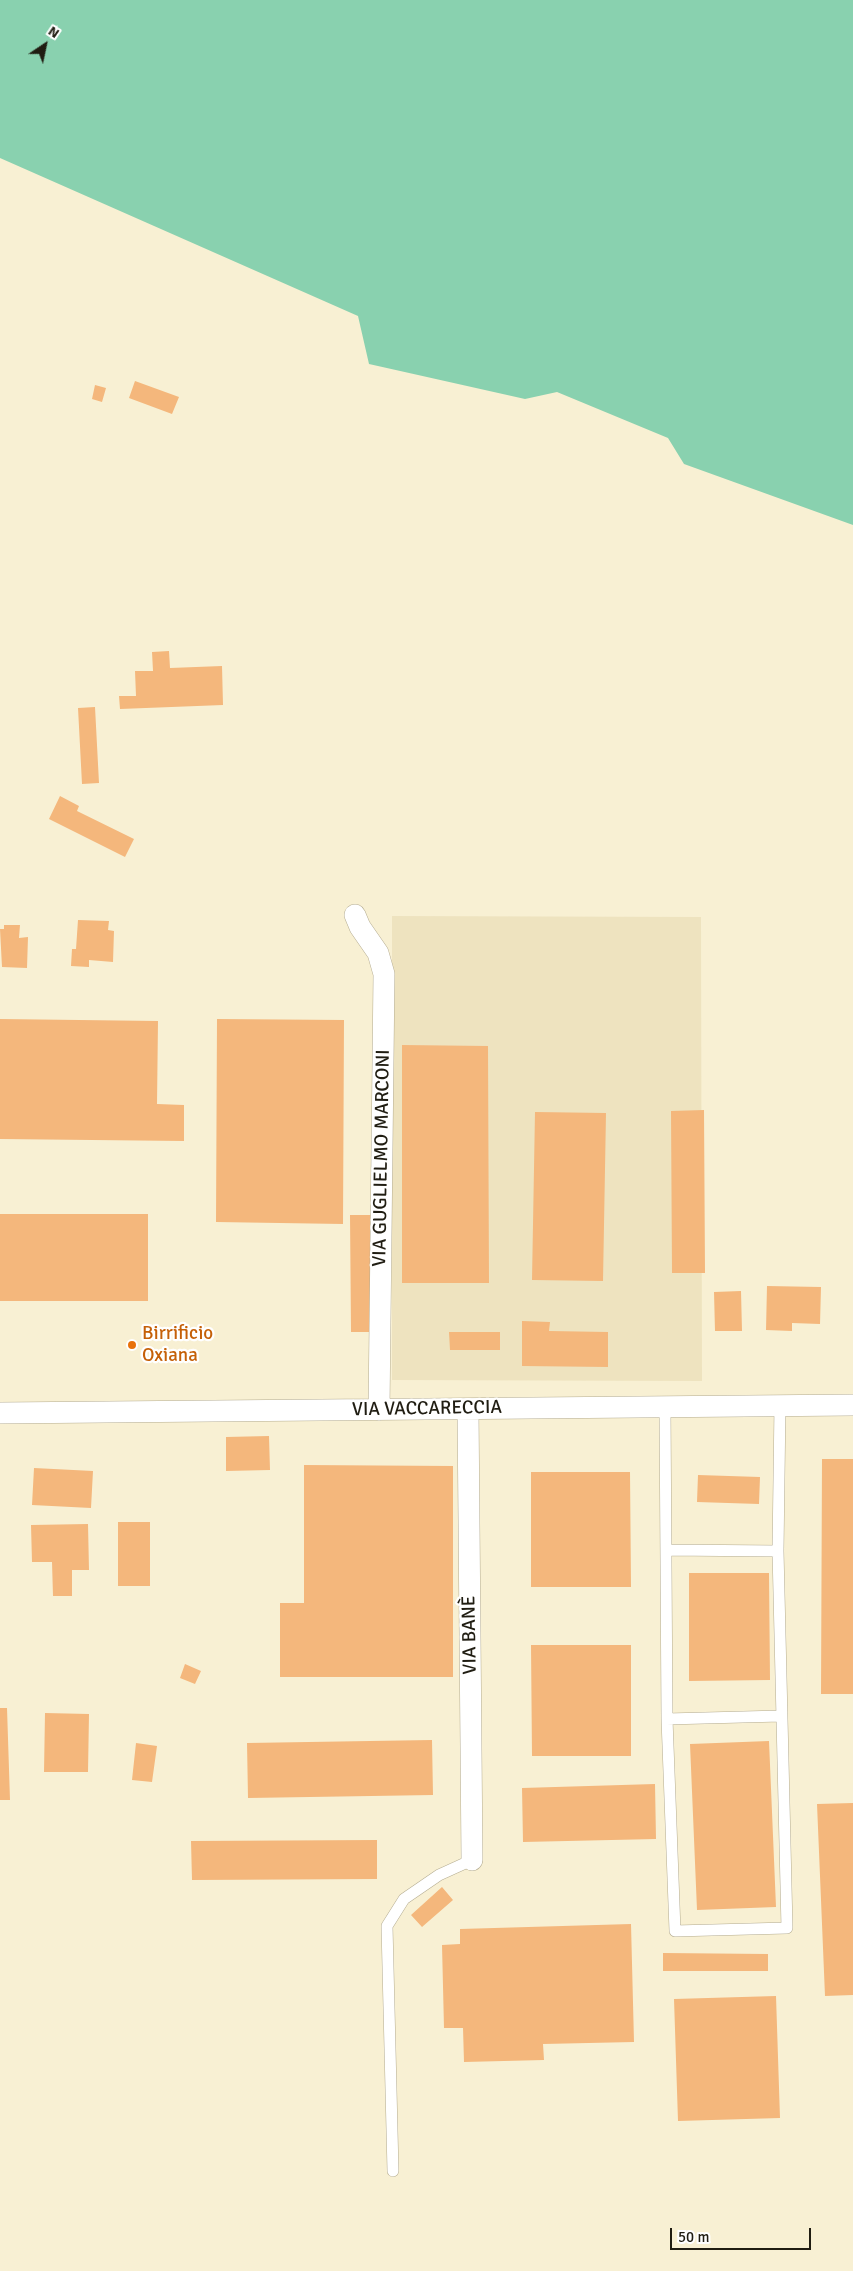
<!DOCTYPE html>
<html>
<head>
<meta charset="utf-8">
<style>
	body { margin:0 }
	#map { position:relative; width:853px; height:2271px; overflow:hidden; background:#f8f0d3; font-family:Signika,sans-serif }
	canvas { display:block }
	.north { position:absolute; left:20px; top:20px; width:50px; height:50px; -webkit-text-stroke:4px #fff; paint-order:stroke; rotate:34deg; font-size:14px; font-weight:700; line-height:20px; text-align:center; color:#201d12 }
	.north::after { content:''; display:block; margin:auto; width:18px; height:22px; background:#201d12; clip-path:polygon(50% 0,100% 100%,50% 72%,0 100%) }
	.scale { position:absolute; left:670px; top:2228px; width:141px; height:22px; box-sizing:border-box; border:2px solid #201d12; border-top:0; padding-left:6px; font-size:15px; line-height:18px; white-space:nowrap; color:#201d12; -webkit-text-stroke:4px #fff; paint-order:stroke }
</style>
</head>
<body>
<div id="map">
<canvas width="853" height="2271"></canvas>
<div class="north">N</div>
<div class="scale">50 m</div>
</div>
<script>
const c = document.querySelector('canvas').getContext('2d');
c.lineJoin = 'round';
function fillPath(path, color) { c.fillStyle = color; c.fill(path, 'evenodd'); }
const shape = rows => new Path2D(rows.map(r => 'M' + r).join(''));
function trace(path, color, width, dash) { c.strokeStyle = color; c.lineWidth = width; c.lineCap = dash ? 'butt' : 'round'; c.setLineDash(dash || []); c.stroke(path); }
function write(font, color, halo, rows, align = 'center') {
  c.font = font + ' Signika,sans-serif'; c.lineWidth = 4.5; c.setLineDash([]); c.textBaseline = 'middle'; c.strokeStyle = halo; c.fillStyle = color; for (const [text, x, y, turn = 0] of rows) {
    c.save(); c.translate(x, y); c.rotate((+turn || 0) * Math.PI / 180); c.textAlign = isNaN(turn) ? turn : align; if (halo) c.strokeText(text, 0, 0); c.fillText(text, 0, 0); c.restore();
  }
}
const built = shape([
	[392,916,701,917,702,1381,392,1380]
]);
const green = shape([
	[0,0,853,0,853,525,684,464,668,438,557,392,525,399,369,364,358,316,0,158]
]);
const building = shape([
	[135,381,179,397,172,414,129,398],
	[95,385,106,388,102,402,92,399],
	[169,651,170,668,222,666,223,705,120,709,119,696,136,696,135,671,153,671,152,652],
	[95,707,99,783,82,784,78,708],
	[60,796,79,806,77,811,134,839,125,857,49,819],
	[78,920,109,921,108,930,114,931,113,962,89,960,89,967,71,966,72,949,76,949],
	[4,925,20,925,19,938,28,937,27,968,2,967,0,929,4,929],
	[0,1019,158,1021,157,1104,184,1105,184,1141,0,1139],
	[217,1019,344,1020,343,1224,216,1222],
	[402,1045,488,1046,489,1283,402,1283],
	[704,1110,705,1273,672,1273,671,1111],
	[535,1112,606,1113,603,1281,532,1280],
	[0,1214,148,1214,148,1301,0,1301],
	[350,1215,373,1215,374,1332,351,1332],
	[767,1286,821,1287,820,1324,792,1323,792,1331,766,1330],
	[741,1291,742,1331,715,1331,714,1292],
	[522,1321,550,1322,549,1331,608,1332,608,1367,522,1366],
	[449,1332,500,1332,500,1350,450,1350],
	[269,1436,270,1470,226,1471,226,1437],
	[822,1459,853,1459,853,1694,821,1694],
	[304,1465,453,1466,453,1677,280,1677,280,1603,304,1603],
	[34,1468,93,1471,91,1508,32,1505],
	[531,1472,630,1472,631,1587,531,1587],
	[698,1475,760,1477,759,1504,697,1502],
	[118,1522,150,1522,150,1586,118,1586],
	[88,1524,89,1570,72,1570,72,1596,53,1596,52,1562,32,1562,31,1525],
	[689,1573,769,1573,770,1680,689,1681],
	[531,1645,631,1645,631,1756,532,1756],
	[185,1664,201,1671,195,1684,180,1678],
	[0,1708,7,1708,10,1800,0,1800],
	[45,1713,89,1714,88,1772,44,1772],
	[432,1740,433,1795,248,1798,247,1743],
	[769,1741,776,1907,697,1910,690,1744],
	[136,1743,157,1746,152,1782,132,1780],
	[655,1784,656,1839,523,1842,522,1788],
	[853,1803,853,1995,825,1996,817,1804],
	[377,1840,377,1879,192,1880,191,1841],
	[442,1887,453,1900,422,1927,411,1915],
	[631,1924,634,2042,543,2044,544,2060,464,2062,463,2028,444,2028,442,1945,460,1944,460,1929],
	[663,1953,768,1954,768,1971,663,1971],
	[776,1996,780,2118,678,2121,674,1999]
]);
const lane = shape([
	[665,1408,667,1719,675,1931,787,1928,778,1551,780,1405],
	[666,1550,778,1551],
	[667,1719,781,1716],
	[393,2171,387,1926,404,1899,439,1875,472,1860]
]);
const street = shape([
	[355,915,360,927,378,953,384,974,379,1410],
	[468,1409,472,1860],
	[0,1413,853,1405]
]);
const markers = [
	[132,1345,5,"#e8710a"]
];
const streetNames = [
	["VIA GUGLIELMO MARCONI",382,1158,-89],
	["VIA VACCARECCIA",427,1409,-1],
	["VIA BANÈ",470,1635,-91]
];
const foodNames = [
	["Birrificio",142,1334],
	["Oxiana",142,1356]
];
fillPath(built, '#eee3bf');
fillPath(green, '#89d1af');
fillPath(building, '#f4b77c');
trace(lane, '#b4ac91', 12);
trace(street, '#b4ac91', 22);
trace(lane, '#fff', 11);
trace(street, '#fff', 21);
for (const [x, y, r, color] of markers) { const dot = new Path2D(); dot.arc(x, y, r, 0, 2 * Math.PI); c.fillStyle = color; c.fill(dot); trace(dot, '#fff', 2); }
write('19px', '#201d12', '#fff', streetNames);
write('19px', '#c56008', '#fff', foodNames, 'left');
</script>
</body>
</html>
